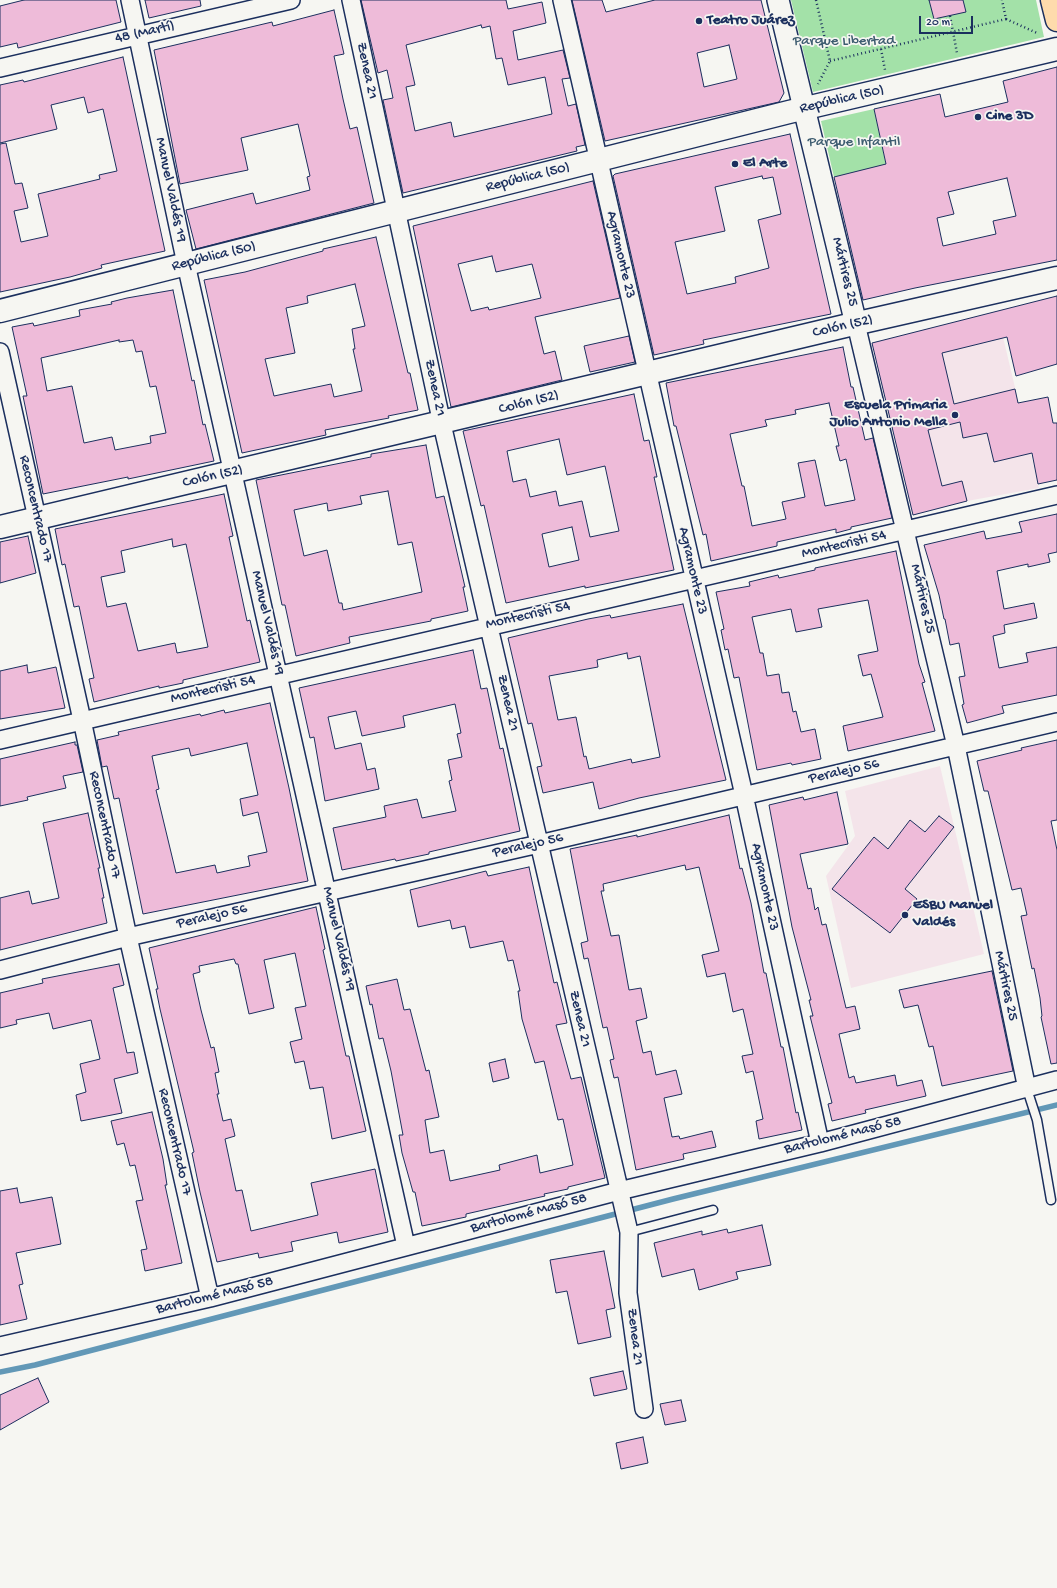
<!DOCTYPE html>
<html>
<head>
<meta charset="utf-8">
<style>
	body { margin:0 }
	#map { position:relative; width:1057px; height:1588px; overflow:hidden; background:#f6f6f2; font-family:"Gochi Hand",sans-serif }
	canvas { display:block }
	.scale { position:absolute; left:919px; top:16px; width:54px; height:18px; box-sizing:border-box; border:2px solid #1b2f5e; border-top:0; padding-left:5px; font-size:12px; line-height:14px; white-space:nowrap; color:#1b2f5e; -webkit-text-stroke:3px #f6f6f2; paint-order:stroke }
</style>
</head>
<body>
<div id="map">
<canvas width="1057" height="1588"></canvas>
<div class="scale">20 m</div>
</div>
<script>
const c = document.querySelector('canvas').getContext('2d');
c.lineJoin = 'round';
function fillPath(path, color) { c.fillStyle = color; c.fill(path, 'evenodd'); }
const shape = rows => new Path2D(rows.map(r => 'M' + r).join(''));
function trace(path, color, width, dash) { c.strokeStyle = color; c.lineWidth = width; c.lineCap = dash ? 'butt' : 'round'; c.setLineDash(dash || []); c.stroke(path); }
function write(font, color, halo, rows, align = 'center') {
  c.font = font + ' "Gochi Hand",sans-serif'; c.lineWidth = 3.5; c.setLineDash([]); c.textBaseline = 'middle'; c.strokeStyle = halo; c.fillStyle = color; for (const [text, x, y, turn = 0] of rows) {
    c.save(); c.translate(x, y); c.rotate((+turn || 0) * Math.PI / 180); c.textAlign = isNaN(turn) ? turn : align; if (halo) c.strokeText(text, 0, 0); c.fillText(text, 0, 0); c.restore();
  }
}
const built = shape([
	[997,312,1039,488,967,501,913,515,872,343],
	[940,766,984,954,851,988,826,876,855,836,845,791]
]);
const green = shape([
	[791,0,1036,0,1044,37,813,92],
	[874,109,886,165,834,177,821,121]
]);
const stream = shape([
	[0,1372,35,1365,673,1199,1057,1105]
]);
const building = shape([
	[24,0,116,0,121,22,18,48,17,43,0,47,0,6,24,0],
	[145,0,200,0,201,6,149,18,145,0],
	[361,0,506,0,508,9,542,2,546,23,513,31,518,60,563,50,570,78,562,79,568,106,576,104,585,145,576,147,577,151,403,193,383,100,393,98,387,70,378,73,361,0],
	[481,25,482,28,490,26,496,59,502,58,508,85,545,77,552,114,454,137,451,122,415,131,406,87,415,85,406,45,481,25],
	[572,0,602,0,606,12,655,0,761,0,784,93,779,102,605,141,572,0],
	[729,45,737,79,704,87,697,53,729,45],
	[929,0,963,0,966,12,934,19,929,0],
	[334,10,344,54,334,56,343,99,350,129,357,127,374,203,196,249,186,210,253,193,256,204,310,190,307,177,310,176,298,124,241,138,248,170,180,184,154,50,272,22,273,26,334,10],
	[123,57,165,251,101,265,102,268,70,277,0,292,0,144,6,143,15,184,22,183,28,208,14,211,21,242,48,236,38,194,100,179,99,175,117,171,103,109,88,113,84,97,51,105,57,129,0,143,0,85,23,80,24,82,123,57],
	[1057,67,1057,260,915,288,863,300,834,177,886,164,874,109,940,94,945,117,1008,102,1003,81,1057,67],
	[1007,178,1016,216,993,221,996,234,943,246,937,218,954,214,948,192,1007,178],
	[790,134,831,314,703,340,704,344,654,355,613,176,615,174,790,134],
	[762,176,763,179,773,177,781,214,758,220,769,268,735,277,736,283,687,294,675,242,725,231,715,187,762,176],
	[593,181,620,298,535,317,544,354,555,351,562,380,451,407,413,226,593,181],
	[492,256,496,272,532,264,541,298,489,310,488,307,471,311,458,264,492,256],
	[376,237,408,373,410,373,418,410,388,416,389,418,325,430,326,435,242,453,204,280,245,272,323,251,323,249,376,237],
	[355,284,365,326,352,329,355,349,353,349,362,391,334,397,331,384,274,396,265,359,295,353,286,308,308,303,307,296,355,284],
	[173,290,192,381,194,380,203,425,205,424,214,461,128,479,128,477,43,494,23,396,27,396,12,327,33,323,34,326,80,316,79,310,112,304,111,302,127,298,173,290],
	[119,340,119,342,133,340,136,352,142,351,150,387,156,386,166,433,150,436,151,443,115,450,112,437,84,443,72,386,47,391,41,358,119,340],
	[1057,296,1057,364,1016,376,1007,337,942,353,954,404,1015,389,1018,403,1048,397,1053,423,1057,423,1057,480,1038,484,1032,453,994,462,987,433,963,438,960,422,928,430,942,486,962,481,967,501,913,515,872,343,1057,296],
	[629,336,635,362,590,372,584,346,629,336],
	[843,347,851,387,853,387,865,440,873,438,892,518,851,527,851,529,836,533,836,529,777,542,777,546,711,561,706,534,703,535,676,426,674,426,666,383,843,347],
	[829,403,839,446,836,446,840,461,846,459,855,500,825,506,815,460,798,463,805,497,782,502,786,519,752,526,744,486,742,486,730,434,767,426,765,420,796,414,795,410,829,403],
	[634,394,644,441,649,440,657,477,654,477,674,570,585,588,585,586,506,603,484,505,481,506,463,431,634,394],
	[559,439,567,475,605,466,619,531,590,537,582,501,559,506,556,491,530,497,526,479,513,482,507,451,559,439],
	[572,527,579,560,549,567,542,534,572,527],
	[426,445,436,498,444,496,465,587,463,587,468,611,431,619,431,621,349,637,350,643,296,656,285,605,282,605,256,480,371,457,371,454,426,445],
	[388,491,398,545,412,542,422,592,343,610,342,603,339,603,327,550,304,556,294,510,327,503,328,511,362,504,360,496,388,491],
	[224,494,233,536,229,537,247,621,250,620,260,662,183,680,183,683,159,688,159,686,94,702,89,679,94,678,79,606,74,607,65,564,62,565,55,529,224,494],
	[172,539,173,547,186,544,208,647,177,653,175,643,138,651,126,603,107,607,101,577,125,572,121,551,172,539],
	[1057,514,1057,552,1048,554,1050,562,1028,567,1028,564,997,571,1004,609,1034,603,1037,618,1004,625,1005,633,993,636,999,668,1028,662,1026,653,1057,647,1057,695,1002,706,1004,713,967,723,962,705,964,704,959,677,965,676,959,643,950,645,945,619,944,619,939,595,924,545,984,531,986,539,1022,532,1019,522,1057,514],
	[28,536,36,573,0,583,0,542,28,536],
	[896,551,919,664,925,682,922,683,935,731,848,751,843,726,883,717,871,674,863,676,858,655,878,651,868,600,818,609,822,627,796,632,791,609,752,617,760,653,763,653,767,676,779,674,782,693,789,692,793,712,796,711,801,732,815,729,821,759,792,765,791,763,757,770,739,677,734,678,728,649,725,650,721,630,724,629,716,592,750,586,749,582,778,575,779,578,815,570,815,568,896,551],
	[683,604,726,780,639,798,599,809,593,782,543,793,537,767,542,766,532,723,528,724,508,638,588,619,610,615,611,618,683,604],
	[627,653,628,659,640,656,660,757,632,763,631,759,589,769,586,756,584,757,576,717,558,720,549,676,598,667,597,660,627,653],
	[473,650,481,689,487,688,500,749,503,748,520,831,429,852,429,854,396,861,395,859,342,870,333,828,386,817,384,806,417,799,422,818,456,811,449,781,452,780,448,760,462,757,457,734,461,733,455,704,403,716,405,727,362,736,356,711,328,717,335,749,361,743,367,770,375,768,379,789,325,801,314,737,310,738,299,688,473,650],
	[27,665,28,673,56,667,65,708,0,719,0,671,27,665],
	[270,703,289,788,308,881,143,914,119,798,114,799,107,766,102,767,97,740,119,735,118,732,200,714,201,716,224,710,225,713,270,703],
	[247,743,258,795,240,799,243,816,258,812,267,852,248,856,250,866,235,869,217,873,215,865,176,873,156,790,159,789,152,756,189,748,191,756,247,743],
	[1057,740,1057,820,1051,821,1057,850,1057,1063,1051,1064,1041,1017,1042,1016,1040,998,1034,968,1032,969,1021,916,1027,915,1021,888,1012,890,988,791,984,791,977,761,1022,750,1021,748,1057,740],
	[75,742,75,745,77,745,83,772,63,776,66,788,27,797,28,800,0,806,0,759,75,742],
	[837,792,848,844,800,854,808,889,811,888,815,910,818,907,822,925,826,924,846,1008,855,1006,860,1029,839,1034,849,1078,854,1076,856,1083,895,1075,897,1086,922,1080,926,1096,865,1110,866,1113,832,1121,828,1104,832,1103,810,1016,813,1016,809,1000,811,1000,792,927,769,805,803,797,804,800,837,792],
	[88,813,100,868,98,868,104,898,102,898,107,923,0,950,0,898,29,891,32,904,59,898,43,823,88,813],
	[729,815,740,869,742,868,751,903,764,973,766,973,781,1047,783,1047,796,1113,798,1112,802,1130,759,1139,756,1121,763,1119,753,1071,746,1073,742,1056,753,1054,743,1009,733,1012,725,973,707,977,702,955,719,951,699,867,686,870,685,865,603,884,604,891,601,891,611,936,619,935,629,990,641,988,647,1018,636,1021,643,1053,651,1051,656,1075,676,1070,682,1094,664,1098,672,1137,679,1136,680,1139,712,1131,716,1147,683,1154,684,1159,636,1170,618,1077,614,1078,610,1060,614,1059,607,1027,603,1028,588,958,584,959,581,943,588,941,570,849,637,835,637,837,729,815],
	[939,816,954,827,905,889,917,899,890,933,832,889,874,837,888,849,910,820,925,832,939,816],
	[529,867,554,983,557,982,567,1023,556,1025,571,1079,581,1077,605,1178,568,1187,568,1189,544,1194,545,1196,466,1214,466,1217,422,1226,415,1192,413,1192,402,1153,399,1135,403,1135,391,1071,383,1038,379,1039,372,1004,370,1005,366,986,397,979,404,1010,410,1009,426,1071,429,1070,439,1117,425,1120,430,1153,444,1150,450,1181,500,1170,499,1165,537,1155,540,1173,573,1165,563,1119,558,1120,544,1061,535,1063,522,1019,518,991,520,991,513,960,508,961,503,941,470,948,465,926,452,929,450,920,418,927,410,890,486,871,488,876,529,867],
	[316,907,325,949,323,950,346,1056,349,1056,366,1131,332,1139,323,1087,310,1089,304,1061,295,1063,290,1042,302,1039,295,1008,306,1006,295,953,264,960,274,1008,249,1014,238,964,236,964,234,959,199,966,200,972,193,974,201,1010,211,1048,214,1047,219,1072,215,1073,219,1094,217,1094,223,1121,231,1119,235,1136,225,1139,236,1191,242,1190,251,1231,318,1215,311,1183,375,1169,388,1232,339,1243,337,1232,291,1242,293,1251,259,1258,258,1253,217,1262,200,1192,192,1153,194,1152,160,1009,156,989,158,989,149,948,316,907],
	[119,964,124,985,113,988,127,1053,134,1052,138,1073,114,1079,122,1113,81,1121,76,1095,86,1092,80,1064,100,1059,91,1020,53,1029,49,1013,16,1020,17,1024,0,1028,0,993,43,983,42,979,119,964],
	[992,971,1013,1071,942,1086,933,1046,929,1047,918,1005,904,1008,899,990,992,971],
	[505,1059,509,1078,493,1082,489,1063,505,1059],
	[152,1112,163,1159,167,1185,165,1185,182,1263,145,1271,141,1250,147,1249,136,1201,143,1200,135,1165,130,1166,124,1143,117,1145,111,1121,152,1112],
	[17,1188,20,1203,52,1197,61,1244,16,1253,23,1284,19,1285,27,1319,0,1325,0,1191,17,1188],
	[762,1225,771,1265,736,1272,738,1279,699,1290,694,1269,662,1277,654,1243,702,1231,702,1235,727,1229,728,1233,762,1225],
	[604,1251,615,1308,606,1310,611,1337,578,1344,567,1291,556,1293,550,1260,604,1251],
	[623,1371,627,1389,594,1396,590,1378,623,1371],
	[38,1378,49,1402,0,1430,0,1395,38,1378],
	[681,1400,686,1421,665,1425,660,1404,681,1400],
	[643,1437,648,1463,621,1469,616,1443,643,1437]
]);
const path = shape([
	[816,0,830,61,818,84],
	[950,16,957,53],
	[1006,19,1037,33],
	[881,49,885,70],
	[830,61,1006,19,1002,0]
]);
const service = shape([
	[1027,1089,1037,1120,1051,1200],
	[629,1232,713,1210]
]);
const minor = shape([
	[130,0,186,264,406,1246],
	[351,0,442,424,629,1232,628,1293,644,1409],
	[562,0,744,795,820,1143],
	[0,68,291,0],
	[856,324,956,746,1027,1089],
	[0,352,82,720,128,937,210,1298],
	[0,740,1057,495],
	[0,970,128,937,539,844,1057,722],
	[0,1346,210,1298,619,1191,820,1143,1057,1080]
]);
const tertiary = shape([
	[778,0,856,324]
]);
const secondary = shape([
	[0,311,789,112,1057,49],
	[0,527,845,326,1057,278]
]);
const primary = shape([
	[1052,0,1057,20]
]);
const markers = [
	[699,21,4,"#1b2f5e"],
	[978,117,4,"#1b2f5e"],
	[735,164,4,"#1b2f5e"],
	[955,415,4,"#1b2f5e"],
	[905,915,4,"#1b2f5e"]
];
const poiNames = [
	["Teatro Juárez",707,21],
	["Cine 3D",986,117],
	["El Arte",743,164],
	["Escuela Primaria",947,406,"right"],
	["Julio Antonio Mella",947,423,"right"],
	["ESBU Manuel",913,906],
	["Valdés",913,923]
];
const streetNames = [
	["48 (Martí)",145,33,-13],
	["Zenea 21",366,71,78],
	["República (50)",842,100,-13],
	["República (50)",528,178,-14],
	["Manuel Valdés 19",170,190,78],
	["Agramonte 23",620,255,77],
	["República (50)",214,257,-14],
	["Mártires 25",844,272,76],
	["Colón (52)",843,327,-13],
	["Zenea 21",434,388,78],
	["Colón (52)",529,403,-14],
	["Colón (52)",213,477,-13],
	["Reconcentrado 17",35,509,77],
	["Montecristi 54",844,545,-13],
	["Agramonte 23",692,571,77],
	["Mártires 25",922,599,77],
	["Montecristi 54",528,616,-13],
	["Manuel Valdés 19",267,623,77],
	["Montecristi 54",213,690,-13],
	["Zenea 21",507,703,77],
	["Peralejo 56",844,772,-13],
	["Reconcentrado 17",104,825,78],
	["Peralejo 56",528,846,-13],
	["Agramonte 23",764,887,78],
	["Peralejo 56",212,917,-13],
	["Manuel Valdés 19",338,939,77],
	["Mártires 25",1005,986,78],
	["Zenea 21",579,1019,77],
	["Bartolomé Masó 58",843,1136,-14],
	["Reconcentrado 17",174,1142,77],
	["Bartolomé Masó 58",529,1214,-15],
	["Bartolomé Masó 58",215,1296,-14],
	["Zenea 21",634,1337,83]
];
const parkNames = [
	["Parque Libertad",844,42],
	["Parque Infantil",854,143]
];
fillPath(built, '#f4e4ea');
fillPath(green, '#a3e1a8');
trace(stream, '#6298b7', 5.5);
fillPath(building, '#eebbd9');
trace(building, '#1b2f5e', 1);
trace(service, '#1b2f5e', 11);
trace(minor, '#1b2f5e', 20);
trace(tertiary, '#1b2f5e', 24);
trace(secondary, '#1b2f5e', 25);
trace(primary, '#1b2f5e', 25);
trace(path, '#1b2f5e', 2.5, [1, 3]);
trace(service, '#f6f6f2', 8);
trace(minor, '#f6f6f2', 17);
trace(tertiary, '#f6f6f2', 21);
trace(secondary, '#f6f6f2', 22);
trace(primary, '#fedbac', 22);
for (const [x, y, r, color] of markers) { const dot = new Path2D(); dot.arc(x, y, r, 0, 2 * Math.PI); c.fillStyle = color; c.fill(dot); trace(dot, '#f6f6f2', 1.5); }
write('bold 15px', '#1b2f5e', '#f6f6f2', poiNames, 'left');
write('15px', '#1b2f5e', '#f6f6f2', streetNames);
write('15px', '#3d5c70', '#f6f6f2', parkNames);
</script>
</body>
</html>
